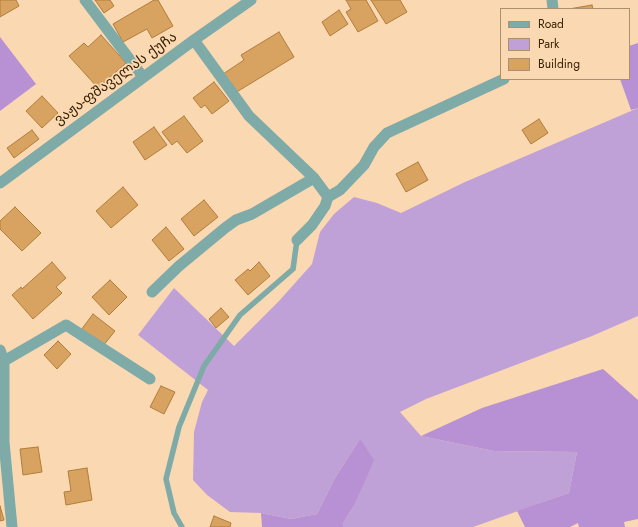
<!DOCTYPE html>
<html>
<head>
<meta charset="utf-8">
<style>
	body { margin:0 }
	#map { position:relative; width:638px; height:527px; overflow:hidden; background:#fad8b2; font-family:Jost,sans-serif }
	canvas { display:block }
	.legend { position:absolute; left:500px; top:8px; width:130px; height:72px; box-sizing:border-box; background:#fad8b2; border:1px solid #ac8f6d; margin:0; padding:5px 7px; list-style:none; font-size:12px; color:#372205 }
	.legend li { display:flex; align-items:center; gap:8px; height:20px }
	.legend b { width:20px; border:1px solid #ac8f6d }
</style>
</head>
<body>
<div id="map">
<canvas width="638" height="527"></canvas>
<ul class="legend">
<li><b style="height:5px;background:#7eaaa7"></b>Road</li>
<li><b style="height:11px;background:#c0a1d7"></b>Park</li>
<li><b style="height:11px;background:#d8a260"></b>Building</li>
</ul>
</div>
<script>
const c = document.querySelector('canvas').getContext('2d');
c.lineJoin = 'round';
function fillPath(path, color) { c.fillStyle = color; c.fill(path, 'evenodd'); }
const shape = rows => new Path2D(rows.map(r => 'M' + r).join(''));
function trace(path, color, width, dash) { c.strokeStyle = color; c.lineWidth = width; c.lineCap = dash ? 'butt' : 'round'; c.setLineDash(dash || []); c.stroke(path); }
function write(font, color, halo, rows, align = 'center') {
  c.font = font + ' Jost,"Noto Sans Georgian",sans-serif'; c.lineWidth = 3.5; c.setLineDash([]); c.textBaseline = 'middle'; c.strokeStyle = halo; c.fillStyle = color; for (const [text, x, y, turn = 0] of rows) {
    c.save(); c.translate(x, y); c.rotate((+turn || 0) * Math.PI / 180); c.textAlign = isNaN(turn) ? turn : align; if (halo) c.strokeText(text, 0, 0); c.fillText(text, 0, 0); c.restore();
  }
}
const green = shape([
	[638,108,638,316,592,336,426,399,400,412,421,436,494,451,577,452,569,493,473,527,343,527,343,523,355,504,363,484,360,439,335,478,317,514,291,519,261,513,230,512,207,495,193,480,194,432,202,402,208,390,138,335,174,288,234,346,279,301,312,264,320,232,334,214,354,197,377,203,401,213,465,182]
]);
const forest = shape([
	[0,37,36,84,0,111],
	[638,43,638,108,631,110,620,79,629,79,629,46],
	[603,369,638,400,638,519,624,522,625,527,579,527,578,523,570,527,525,527,517,511,569,493,577,452,494,451,421,436,482,408],
	[360,439,374,460,355,504,343,523,343,527,262,527,261,513,291,519,317,514,335,478]
]);
const building = shape([
	[0,0,16,0,19,6,0,17,0,0],
	[95,0,110,0,114,6,104,13,95,0],
	[154,0,158,0,173,26,152,38,147,29,123,42,113,24,154,0],
	[346,0,366,0,378,21,358,32,346,12,351,9,346,0],
	[371,0,400,0,407,12,386,24,371,0],
	[592,5,593,9,569,9,592,5],
	[339,10,348,24,330,36,322,22,339,10],
	[279,32,294,57,235,93,223,74,244,60,241,55,279,32],
	[101,35,126,63,98,88,69,56,84,43,88,47,101,35],
	[214,82,229,101,212,114,205,105,201,108,193,98,214,82],
	[42,96,58,113,42,128,26,111,42,96],
	[184,116,203,141,187,153,177,141,172,145,162,132,184,116],
	[539,119,548,133,531,144,522,130,539,119],
	[154,127,167,145,145,160,133,142,154,127],
	[32,130,39,139,14,158,7,148,32,130],
	[418,162,428,180,406,192,396,174,418,162],
	[123,187,138,205,111,228,96,211,123,187],
	[204,200,218,217,194,236,181,219,204,200],
	[15,207,41,233,22,251,0,229,0,221,15,207],
	[166,227,184,249,169,261,152,240,166,227],
	[52,262,66,278,56,287,62,293,33,319,12,295,21,287,22,289,52,262],
	[259,262,270,276,248,295,235,280,248,269,250,271,259,262],
	[110,280,127,297,109,315,92,297,110,280],
	[221,308,229,317,216,328,209,319,221,308],
	[93,314,115,331,103,346,81,330,93,314],
	[58,341,71,354,57,369,44,355,58,341],
	[161,386,175,392,164,414,150,407,161,386],
	[38,447,42,472,23,475,20,449,38,447],
	[87,468,92,500,66,505,64,492,71,491,68,471,87,468],
	[0,506,4,520,0,521,0,506],
	[214,516,231,523,230,527,210,527,214,516]
]);
const service = shape([
	[182,527,174,513,166,479,179,427,204,366,240,315,293,269,297,240]
]);
const minor = shape([
	[85,0,143,77],
	[552,0,553,9],
	[194,40,249,116,314,178,328,197,325,206,312,225,297,240],
	[0,183,194,40,251,0],
	[328,197,340,190,364,165,374,147,387,133,504,79],
	[152,292,179,266,225,228,236,220,252,214,314,178],
	[0,350,4,361,4,442,12,527],
	[4,361,66,325,150,379]
]);
const streetNames = [
	["ვაჟა-ფშაველას ქუჩა",116,79,-36]
];
fillPath(green, '#c0a1d7');
fillPath(forest, '#b890d4');
fillPath(building, '#d8a260');
trace(building, '#b17d3b', 1);
trace(service, '#7eaaa7', 5.5);
trace(minor, '#7eaaa7', 11);
write('14px', '#372205', '#fad8b2', streetNames);
</script>
</body>
</html>
